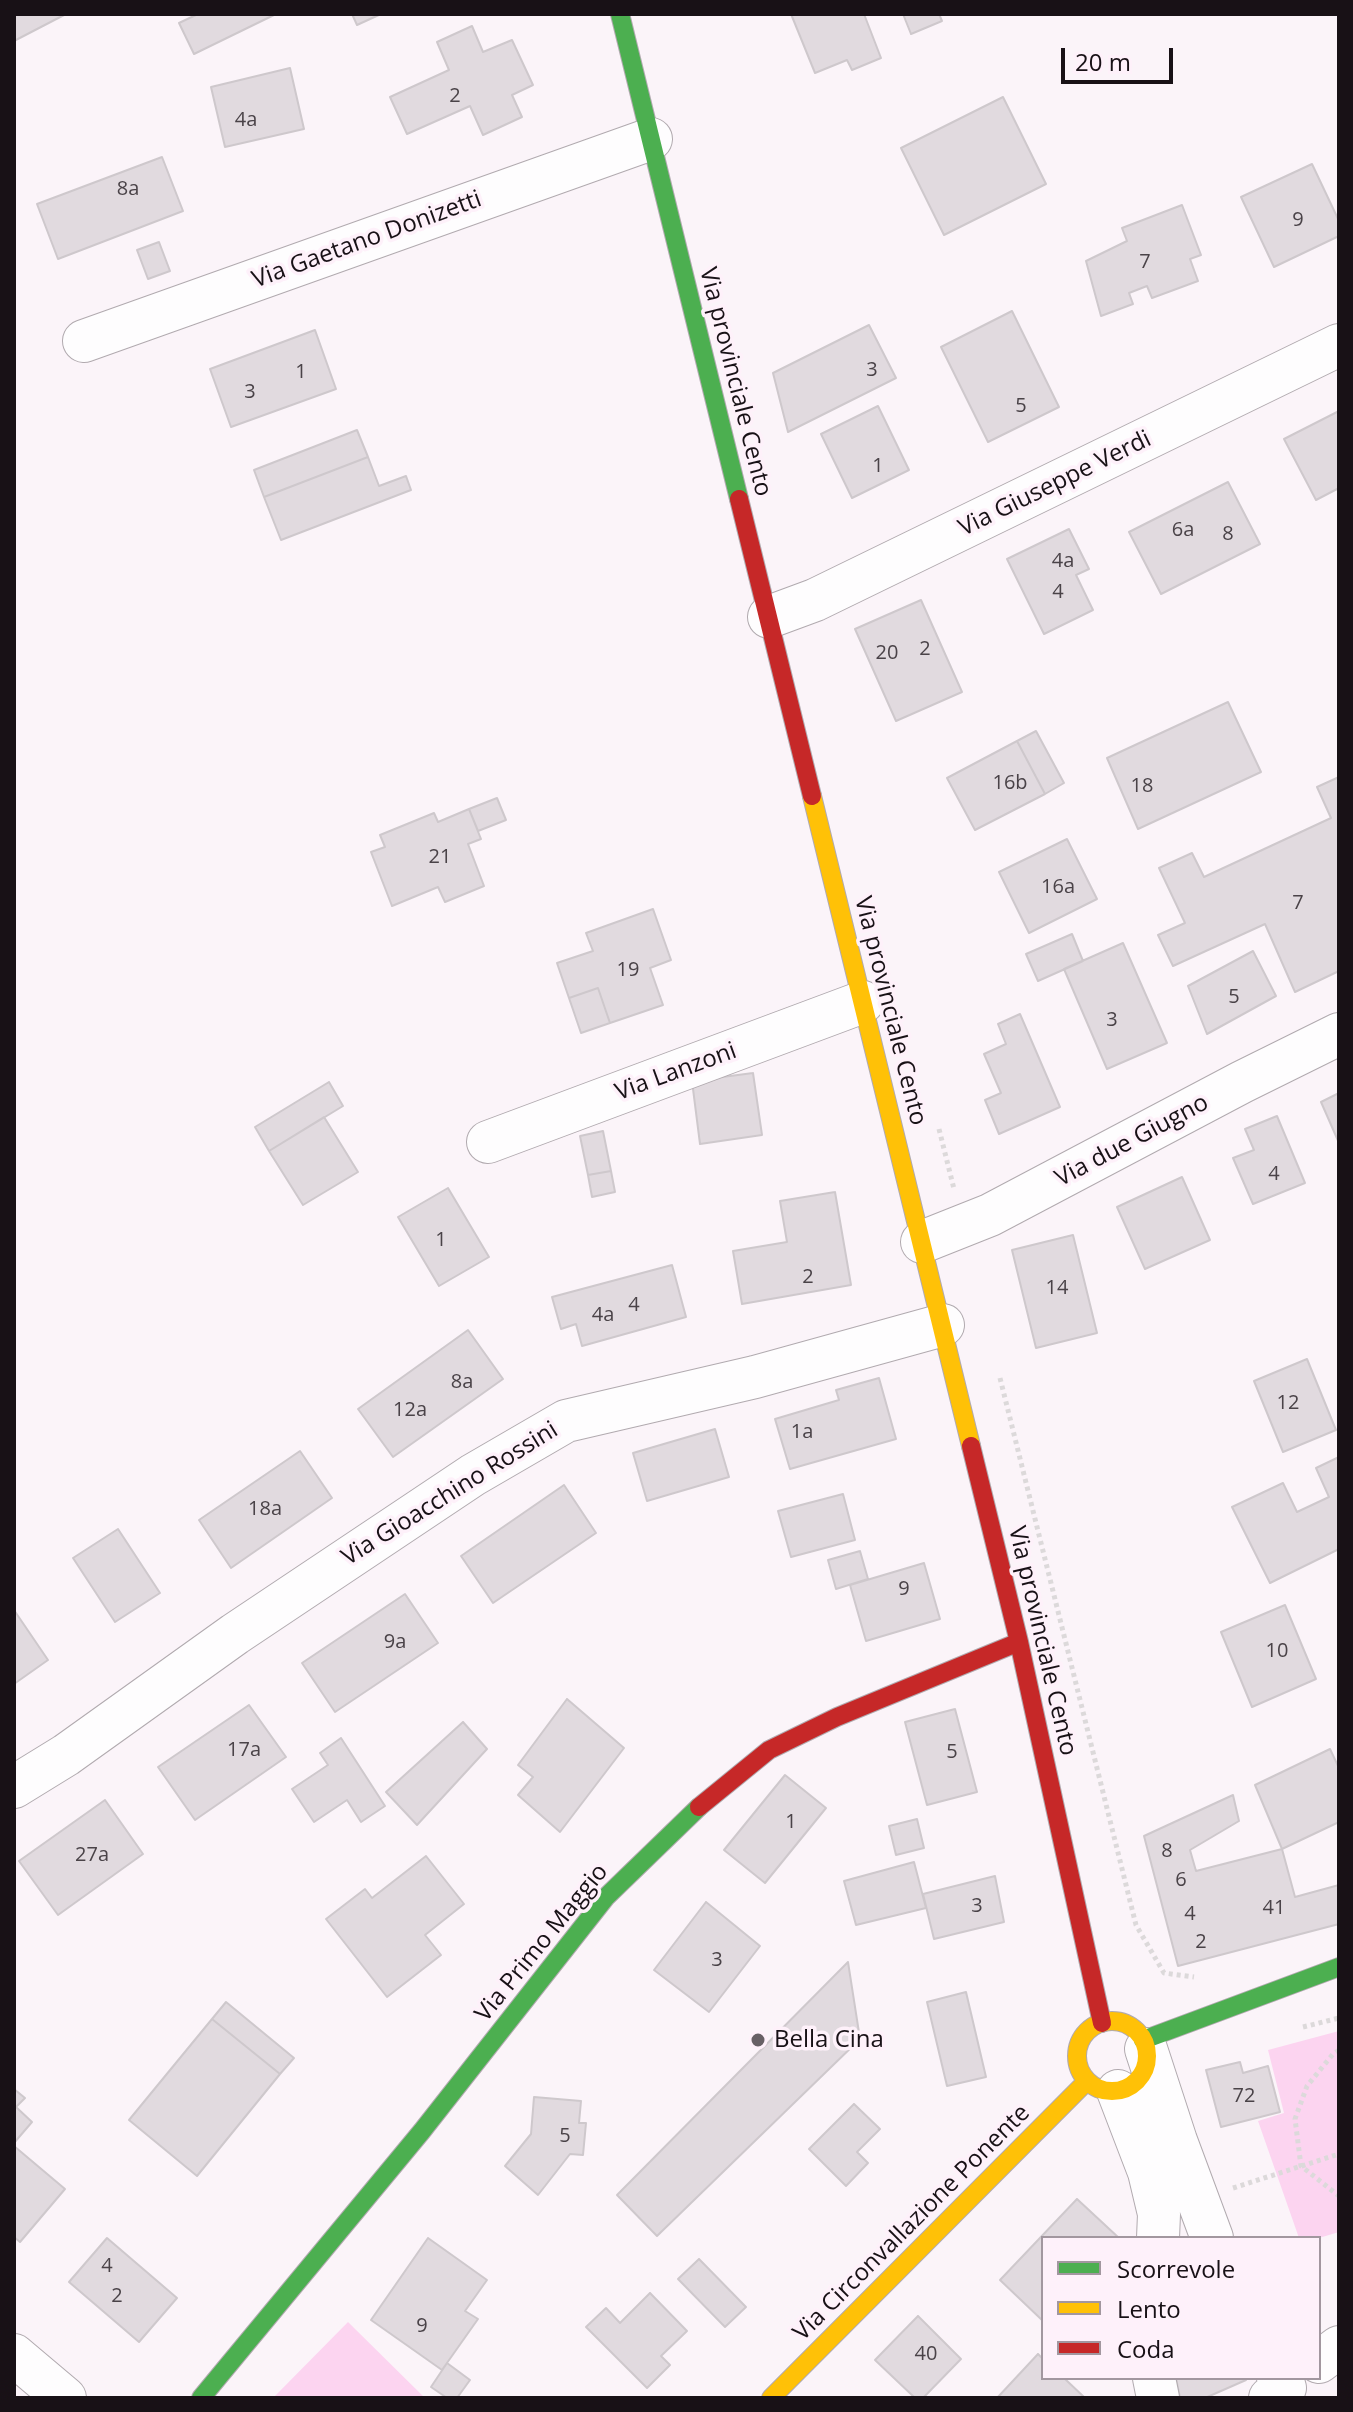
<!DOCTYPE html>
<html>
<head>
<meta charset="utf-8">
<style>
	body { margin:0 }
	#map { position:relative; width:1353px; height:2412px; overflow:hidden; background:#fbf4f9; font-family:"Open Sans",sans-serif }
	canvas { display:block }
	.frame { position:absolute; inset:0; border:16px solid #181116; pointer-events:none }
	.legend { position:absolute; left:1041px; top:2236px; width:280px; height:144px; box-sizing:border-box; background:#fef1fa; border:2px solid #a2979f; margin:0; padding:10px 14px; list-style:none; font-size:24px; color:#181116 }
	.legend li { display:flex; align-items:center; gap:16px; height:40px }
	.legend b { width:40px; border:2px solid #a2979f }
	.scale { position:absolute; left:1061px; top:48px; width:112px; height:36px; box-sizing:border-box; border:4px solid #181116; border-top:0; padding-left:10px; font-size:24px; line-height:28px; white-space:nowrap; color:#181116; -webkit-text-stroke:6px #fef1fa; paint-order:stroke }
</style>
</head>
<body>
<div id="map">
<canvas width="1353" height="2412"></canvas>
<div class="frame"></div>
<ul class="legend">
<li><b style="height:10px;background:#4caf50"></b>Scorrevole</li>
<li><b style="height:10px;background:#ffc107"></b>Lento</li>
<li><b style="height:10px;background:#c62828"></b>Coda</li>
</ul>
<div class="scale">20 m</div>
</div>
<script>
const c = document.querySelector('canvas').getContext('2d');
c.lineJoin = 'round';
function fillPath(path, color) { c.fillStyle = color; c.fill(path, 'evenodd'); }
const shape = rows => new Path2D(rows.map(r => 'M' + r).join(''));
function trace(path, color, width, dash) { c.strokeStyle = color; c.lineWidth = width; c.lineCap = dash ? 'butt' : 'round'; c.setLineDash(dash || []); c.stroke(path); }
function write(font, color, halo, rows, align = 'center') {
  c.font = font + ' "Open Sans",sans-serif'; c.lineWidth = 7; c.setLineDash([]); c.textBaseline = 'middle'; c.strokeStyle = halo; c.fillStyle = color; for (const [text, x, y, turn = 0] of rows) {
    c.save(); c.translate(x, y); c.rotate((+turn || 0) * Math.PI / 180); c.textAlign = isNaN(turn) ? turn : align; if (halo) c.strokeText(text, 0, 0); c.fillText(text, 0, 0); c.restore();
  }
}
const green = shape([
	[1339,2031,1339,2232,1319,2238,1299,2238,1258,2121,1284,2113,1268,2050],
	[348,2322,425,2398,273,2398]
]);
const building = shape([
	[18,14,66,14,14,41,14,16,18,14],
	[198,14,276,14,194,54,179,23,198,14],
	[352,14,381,14,357,25,352,14],
	[791,14,864,14,881,58,852,70,847,60,815,73,791,14],
	[903,14,939,14,942,21,911,34,903,14],
	[472,26,483,52,512,40,533,85,512,95,522,117,483,135,470,106,407,134,390,97,449,70,437,42,472,26],
	[290,68,304,129,225,147,211,87,290,68],
	[1003,97,1046,184,944,235,901,148,1003,97],
	[162,157,183,211,58,259,37,204,162,157],
	[1312,164,1339,221,1339,236,1274,267,1241,197,1312,164],
	[1182,205,1201,255,1190,259,1198,281,1152,298,1147,286,1129,293,1133,304,1101,316,1086,261,1127,241,1122,228,1182,205],
	[159,242,170,271,148,279,137,250,159,242],
	[1012,311,1059,407,988,442,941,347,1012,311],
	[869,325,896,378,788,432,773,373,869,325],
	[315,330,336,389,231,427,210,369,315,330],
	[878,406,909,470,852,498,821,434,878,406],
	[1339,411,1339,488,1316,500,1284,439,1339,411],
	[357,430,368,457,264,497,254,470,357,430],
	[368,457,379,486,406,476,411,490,281,540,264,497,368,457],
	[1228,482,1260,544,1161,594,1129,532,1228,482],
	[1069,529,1089,569,1076,575,1093,610,1044,634,1007,559,1069,529],
	[921,600,962,692,896,721,855,629,921,600],
	[1228,702,1261,772,1138,829,1107,758,1228,702],
	[1036,731,1064,783,1045,794,1017,741,1036,731],
	[1017,741,1045,794,975,830,947,778,1017,741],
	[1339,777,1339,971,1295,992,1265,924,1173,966,1158,935,1185,923,1159,868,1192,853,1204,877,1331,818,1317,787,1339,777],
	[497,798,506,820,478,831,469,809,497,798],
	[469,809,481,839,468,844,484,886,445,902,438,887,392,906,371,852,385,847,380,835,434,813,438,822,469,809],
	[1067,839,1097,899,1029,933,999,872,1067,839],
	[653,909,671,960,650,968,663,1005,610,1023,598,988,569,998,557,963,593,951,586,933,653,909],
	[1072,934,1083,961,1038,981,1026,954,1072,934],
	[1123,943,1167,1043,1107,1069,1064,969,1123,943],
	[1253,951,1276,996,1207,1034,1188,986,1253,951],
	[598,988,610,1023,581,1033,569,998,598,988],
	[1020,1014,1060,1107,999,1134,985,1100,1001,1093,984,1054,1006,1044,998,1024,1020,1014],
	[753,1073,762,1135,700,1144,692,1081,753,1073],
	[329,1082,343,1106,269,1151,255,1127,329,1082],
	[1339,1093,1339,1143,1321,1102,1339,1093],
	[1277,1116,1305,1183,1253,1204,1233,1158,1254,1150,1245,1129,1277,1116],
	[324,1117,358,1172,303,1205,269,1151,324,1117],
	[603,1131,611,1171,588,1175,580,1136,603,1131],
	[611,1171,615,1192,592,1197,588,1175,611,1171],
	[1182,1177,1210,1240,1145,1269,1117,1207,1182,1177],
	[448,1188,489,1257,439,1286,398,1217,448,1188],
	[835,1192,851,1285,742,1304,733,1251,787,1242,780,1201,835,1192],
	[1073,1235,1097,1333,1036,1348,1012,1250,1073,1235],
	[672,1265,686,1317,582,1346,576,1324,561,1329,552,1297,672,1265],
	[468,1330,503,1379,393,1457,358,1409,468,1330],
	[1307,1359,1336,1430,1283,1452,1254,1381,1307,1359],
	[879,1378,896,1439,790,1469,775,1419,839,1400,836,1390,879,1378],
	[715,1429,729,1477,647,1501,633,1453,715,1429],
	[300,1451,332,1498,231,1568,199,1520,300,1451],
	[1339,1457,1339,1549,1270,1583,1232,1507,1283,1483,1297,1512,1329,1497,1316,1468,1339,1457],
	[564,1485,596,1533,493,1603,461,1556,564,1485],
	[843,1494,855,1540,791,1557,778,1511,843,1494],
	[118,1529,160,1593,115,1622,73,1558,118,1529],
	[860,1551,868,1579,836,1589,828,1560,860,1551],
	[924,1563,940,1619,866,1641,850,1585,924,1563],
	[405,1594,438,1643,335,1712,302,1663,405,1594],
	[1285,1605,1316,1679,1252,1707,1221,1632,1285,1605],
	[14,1610,48,1660,14,1684,14,1610],
	[567,1699,624,1748,560,1832,518,1795,533,1777,518,1765,567,1699],
	[249,1705,286,1757,195,1820,158,1767,249,1705],
	[955,1709,977,1792,927,1805,905,1722,955,1709],
	[463,1722,487,1749,417,1825,386,1792,463,1722],
	[341,1738,385,1806,361,1822,347,1800,314,1822,292,1789,328,1765,320,1753,341,1738],
	[1330,1749,1339,1768,1339,1822,1282,1849,1255,1785,1330,1749],
	[785,1775,826,1808,765,1883,724,1850,785,1775],
	[1233,1795,1239,1821,1190,1850,1196,1871,1282,1849,1295,1897,1339,1885,1339,1924,1178,1966,1144,1836,1233,1795],
	[105,1800,143,1854,58,1915,19,1861,105,1800],
	[917,1819,924,1848,896,1855,889,1826,917,1819],
	[426,1856,464,1904,425,1935,441,1955,387,1997,326,1919,365,1889,372,1898,426,1856],
	[914,1862,926,1908,856,1925,844,1881,914,1862],
	[995,1876,1004,1922,934,1939,923,1894,995,1876],
	[706,1902,760,1946,709,2012,654,1970,706,1902],
	[848,1962,860,2039,657,2236,617,2195,848,1962],
	[966,1992,986,2077,947,2086,927,2002,966,1992],
	[226,2002,294,2058,280,2074,212,2019,226,2002],
	[212,2019,280,2074,197,2176,129,2120,212,2019],
	[1240,2062,1243,2073,1268,2066,1280,2112,1221,2127,1206,2070,1240,2062],
	[14,2089,25,2098,16,2107,32,2122,14,2143,14,2089],
	[534,2097,581,2101,579,2123,586,2123,583,2155,570,2154,538,2195,505,2166,531,2134,534,2097],
	[854,2104,880,2129,857,2152,868,2163,846,2186,809,2149,854,2104],
	[14,2146,65,2189,20,2242,14,2237,14,2146],
	[1077,2199,1119,2238,1043,2238,1043,2321,1000,2280,1077,2199],
	[107,2238,177,2298,139,2342,69,2282,107,2238],
	[428,2238,487,2280,465,2311,478,2319,442,2370,371,2320,428,2238],
	[699,2259,746,2307,725,2327,678,2279,699,2259],
	[650,2293,687,2331,661,2356,670,2365,647,2388,586,2327,606,2308,620,2323,650,2293],
	[918,2316,961,2359,923,2398,915,2398,875,2360,918,2316],
	[1038,2354,1043,2359,1043,2378,1064,2378,1085,2398,997,2398,1038,2354],
	[447,2363,470,2380,457,2398,447,2398,431,2387,447,2363],
	[1176,2378,1245,2378,1246,2380,1205,2398,1180,2398,1176,2378]
]);
const path = shape([
	[939,1129,954,1189],
	[1000,1378,1136,1925,1164,1973,1194,1977],
	[1303,2027,1339,2018],
	[1339,2050,1333,2054,1307,2086,1295,2119,1301,2166,1339,2196],
	[1233,2188,1339,2154]
]);
const street = shape([
	[84,341,651,139],
	[769,617,815,600,1339,345],
	[488,1142,863,1002],
	[922,1242,990,1215,1242,1082,1339,1034],
	[14,1787,66,1755,235,1634,473,1475,566,1421,755,1377,943,1325],
	[1146,2049,1176,2141,1212,2238],
	[1118,2091,1149,2172,1159,2214,1158,2238],
	[14,2355,65,2398],
	[1319,2362,1339,2347],
	[1154,2378,1158,2398],
	[1270,2398,1285,2388,1278,2378]
]);
const fast = shape([
	[620,14,739,499],
	[1143,2040,1339,1967],
	[201,2398,422,2131,606,1897,699,1807]
]);
const slow = shape([
	[812,796,971,1446],
	'1077 2056a35 35 0 1 1 70 0a35 35 0 1 1-70 0Z',
	[771,2398,1087,2081]
]);
const jam = shape([
	[739,499,812,796],
	[971,1446,1019,1642,1102,2023],
	[699,1807,769,1750,837,1717,1019,1642]
]);
const markers = [
	[758,2040,8,"#676065"]
];
const numberNames = [
	["2",455,96],
	["4a",246,120],
	["8a",128,189],
	["9",1298,220],
	["7",1145,262],
	["3",872,370],
	["1",301,372],
	["3",250,392],
	["5",1021,406],
	["1",878,466],
	["6a",1183,530],
	["8",1228,534],
	["4a",1063,561],
	["4",1058,592],
	["2",925,649],
	["20",887,653],
	["16b",1010,783],
	["18",1142,786],
	["21",440,857],
	["16a",1058,887],
	["7",1298,903],
	["19",628,970],
	["5",1234,997],
	["3",1112,1020],
	["4",1274,1174],
	["1",441,1240],
	["2",808,1277],
	["14",1057,1288],
	["4",634,1305],
	["4a",603,1315],
	["8a",462,1382],
	["12",1288,1403],
	["12a",410,1410],
	["1a",802,1432],
	["18a",265,1509],
	["9",904,1589],
	["9a",395,1642],
	["10",1277,1651],
	["17a",244,1750],
	["5",952,1752],
	["1",791,1822],
	["8",1167,1851],
	["27a",92,1855],
	["6",1181,1880],
	["3",977,1906],
	["41",1274,1908],
	["4",1190,1914],
	["2",1201,1942],
	["3",717,1960],
	["72",1244,2096],
	["5",565,2136],
	["4",107,2266],
	["2",117,2296],
	["9",422,2326],
	["40",926,2354]
];
const streetNames = [
	["Via Gaetano Donizetti",367,240,-20],
	["Via provinciale Cento",735,382,76],
	["Via Giuseppe Verdi",1055,484,-26],
	["Via provinciale Cento",890,1011,76],
	["Via Lanzoni",676,1072,-20],
	["Via due Giugno",1132,1141,-28],
	["Via Gioacchino Rossini",450,1494,-32],
	["Via provinciale Cento",1042,1641,77],
	["Via Primo Maggio",542,1943,-51],
	["Via Circonvallazione Ponente",912,2223,-45]
];
const poiNames = [
	["Bella Cina",774,2040]
];
fillPath(green, '#fcd4f0');
fillPath(building, '#e1dadf');
trace(building, '#cec8cc', 2);
trace(street, '#b1aaaf', 44);
trace(fast, '#b1aaaf', 20);
trace(slow, '#b1aaaf', 20);
trace(jam, '#b1aaaf', 20);
trace(path, '#dcd9da', 5, [4, 4]);
trace(street, '#fefdfe', 42);
trace(fast, '#4caf50', 18);
trace(slow, '#ffc107', 18);
trace(jam, '#c62828', 18);
for (const [x, y, r, color] of markers) { const dot = new Path2D(); dot.arc(x, y, r, 0, 2 * Math.PI); c.fillStyle = color; c.fill(dot); trace(dot, '#fef1fa', 3); }
write('20px', '#4a4348', null, numberNames);
write('24px', '#181116', '#fef1fa', streetNames);
write('24px', '#181116', '#fef1fa', poiNames, 'left');
</script>
</body>
</html>
